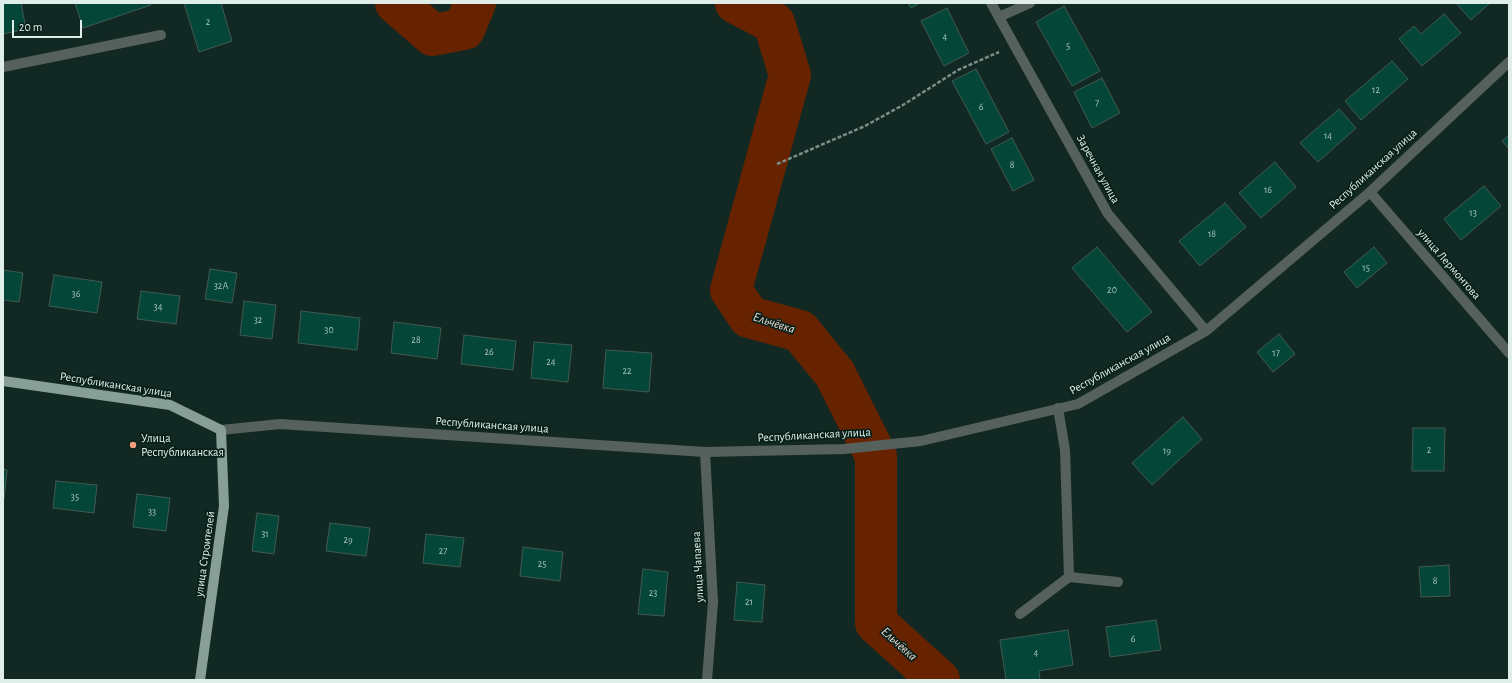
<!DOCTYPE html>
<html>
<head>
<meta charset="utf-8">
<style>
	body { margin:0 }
	#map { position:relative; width:1512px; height:683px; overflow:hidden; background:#122923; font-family:"Alegreya Sans",sans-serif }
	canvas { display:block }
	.frame { position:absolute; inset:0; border:4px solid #e0eeea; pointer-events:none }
	.scale { position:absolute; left:12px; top:20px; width:70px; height:18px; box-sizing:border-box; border:2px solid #e0eeea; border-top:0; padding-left:5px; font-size:12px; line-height:14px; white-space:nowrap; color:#e0eeea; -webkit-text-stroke:3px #08201a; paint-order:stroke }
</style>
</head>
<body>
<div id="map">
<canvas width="1512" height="683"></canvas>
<div class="frame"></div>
<div class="scale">20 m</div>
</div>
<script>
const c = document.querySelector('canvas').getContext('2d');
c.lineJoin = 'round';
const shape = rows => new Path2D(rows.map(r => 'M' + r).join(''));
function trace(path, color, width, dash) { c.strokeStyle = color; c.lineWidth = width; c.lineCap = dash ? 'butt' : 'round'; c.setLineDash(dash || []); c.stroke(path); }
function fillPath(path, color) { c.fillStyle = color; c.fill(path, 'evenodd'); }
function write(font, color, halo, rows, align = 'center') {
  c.font = font + ' "Alegreya Sans",sans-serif'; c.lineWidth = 3.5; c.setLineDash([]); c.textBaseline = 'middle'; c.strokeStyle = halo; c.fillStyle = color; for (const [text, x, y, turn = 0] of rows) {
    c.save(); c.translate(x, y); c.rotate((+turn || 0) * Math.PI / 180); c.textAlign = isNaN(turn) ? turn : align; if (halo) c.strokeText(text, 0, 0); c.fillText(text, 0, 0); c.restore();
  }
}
const river = shape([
	[396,3,433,35,464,29,475,3],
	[736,3,774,23,790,75,731,290,749,317,800,331,835,374,876,456,876,623,939,680]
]);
const building = shape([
	[3,3,21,3,26,29,3,34,3,3],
	[75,3,150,3,151,5,83,28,75,3],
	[184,3,221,3,232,41,199,52,184,3],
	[908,3,920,3,911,8,908,3],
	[1456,3,1490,3,1471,20,1456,3],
	[1064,6,1100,71,1072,86,1036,22,1064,6],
	[947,8,969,53,944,66,921,21,947,8],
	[1444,14,1461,33,1422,66,1399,39,1414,26,1421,34,1444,14],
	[1392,61,1408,79,1361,120,1345,101,1392,61],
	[976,69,1009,132,986,144,952,81,976,69],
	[1102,78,1120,113,1092,128,1074,92,1102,78],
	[1339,109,1356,128,1318,162,1300,143,1339,109],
	[1509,135,1509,149,1502,141,1509,135],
	[1012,138,1034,180,1013,191,991,149,1012,138],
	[1275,162,1296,187,1261,218,1239,193,1275,162],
	[1484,186,1501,206,1461,240,1444,219,1484,186],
	[1225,203,1246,227,1200,266,1179,241,1225,203],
	[1097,247,1152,312,1127,332,1072,268,1097,247],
	[1374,247,1387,263,1357,288,1344,272,1374,247],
	[210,269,237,273,232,303,205,299,210,269],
	[3,270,23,273,19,302,3,300,3,270],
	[54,275,102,282,97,313,49,306,54,275],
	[141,291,180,296,176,324,137,319,141,291],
	[244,301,276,305,272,339,240,335,244,301],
	[301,311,360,318,357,350,298,343,301,311],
	[394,322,441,328,437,359,391,353,394,322],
	[1279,334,1295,354,1273,372,1257,352,1279,334],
	[464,335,516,341,513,370,461,364,464,335],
	[534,342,572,345,568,382,531,378,534,342],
	[606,350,652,353,649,392,603,388,606,350],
	[1183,417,1202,439,1152,485,1132,463,1183,417],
	[1413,428,1445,428,1444,471,1412,471,1413,428],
	[3,469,7,470,4,499,3,499,3,469],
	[56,481,97,485,94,513,53,508,56,481],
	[137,494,170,498,166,531,133,527,137,494],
	[257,513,279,516,274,554,252,551,257,513],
	[330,523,370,528,366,556,326,551,330,523],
	[426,534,464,538,460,567,423,563,426,534],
	[523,547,563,552,560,581,520,576,523,547],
	[1449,565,1450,596,1421,597,1419,567,1449,565],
	[643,569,668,572,664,616,638,614,643,569],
	[737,582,765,585,762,622,734,620,737,582],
	[1156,620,1161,650,1110,657,1106,627,1156,620],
	[1068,630,1073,665,1039,671,1040,680,1006,680,1000,640,1068,630]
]);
const path = shape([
	[777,164,865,126,903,105,958,70,999,52]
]);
const service = shape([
	[999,17,1030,3],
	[3,67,161,35],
	[1058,408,1065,450,1069,577,1118,582],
	[1020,614,1069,577]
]);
const minor = shape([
	[991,3,1108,214,1206,331],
	[1370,192,1509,353],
	[221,430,280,424,705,452,844,449,921,441,1078,404,1206,331,1370,192,1509,62],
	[705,452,713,602,707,680]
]);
const primary = shape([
	[3,381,170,405,221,430,224,506,200,680]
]);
const markers = [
	[133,445,4,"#f2a07f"]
];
const numberNames = [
	["2",208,22],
	["4",945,37],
	["5",1068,46],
	["12",1376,90],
	["7",1097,103],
	["6",981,107],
	["14",1328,136],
	["8",1012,165],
	["16",1268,190],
	["13",1473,213],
	["18",1212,234],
	["15",1366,268],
	["32А",221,286],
	["20",1112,290],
	["36",76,294],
	["34",158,307],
	["32",258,320],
	["30",329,330],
	["28",416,340],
	["26",489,352],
	["17",1276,353],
	["24",551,362],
	["22",627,371],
	["2",1429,450],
	["19",1167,451],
	["35",75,497],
	["33",152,512],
	["31",265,534],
	["29",348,540],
	["27",443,551],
	["25",542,564],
	["8",1435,581],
	["23",653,593],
	["21",749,602],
	["6",1133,639],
	["4",1036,653]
];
const streetNames = [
	["Заречная улица",1098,169,61],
	["Республиканская улица",1373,169,-42],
	["улица Лермонтова",1449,264,49],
	["Республиканская улица",1120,364,-29],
	["Республиканская улица",116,385,9],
	["Республиканская улица",492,425,4],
	["Республиканская улица",814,435,-3],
	["улица Строителей",205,554,-82],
	["улица Чапаева",698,567,-93]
];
const poiNames = [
	["Улица",141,438],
	["Республиканская",141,452]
];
const waterNames = [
	["Ельчёвка",774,323,18],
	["Ельчёвка",899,644,42]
];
trace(river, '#672200', 42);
fillPath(building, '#044638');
trace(building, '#415a53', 1);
trace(path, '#7b8e89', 2.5, [4, 2]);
trace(service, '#56615e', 10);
trace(minor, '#56615e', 10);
trace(primary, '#889f97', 10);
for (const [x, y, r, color] of markers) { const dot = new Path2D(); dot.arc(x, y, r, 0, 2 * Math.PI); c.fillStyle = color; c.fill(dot); trace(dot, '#08201a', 1.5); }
write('10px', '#a9c4be', null, numberNames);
write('12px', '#e0eeea', '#08201a', streetNames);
write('12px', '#e0eeea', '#08201a', poiNames, 'left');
write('italic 13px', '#f0dad1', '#08201a', waterNames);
</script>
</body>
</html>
